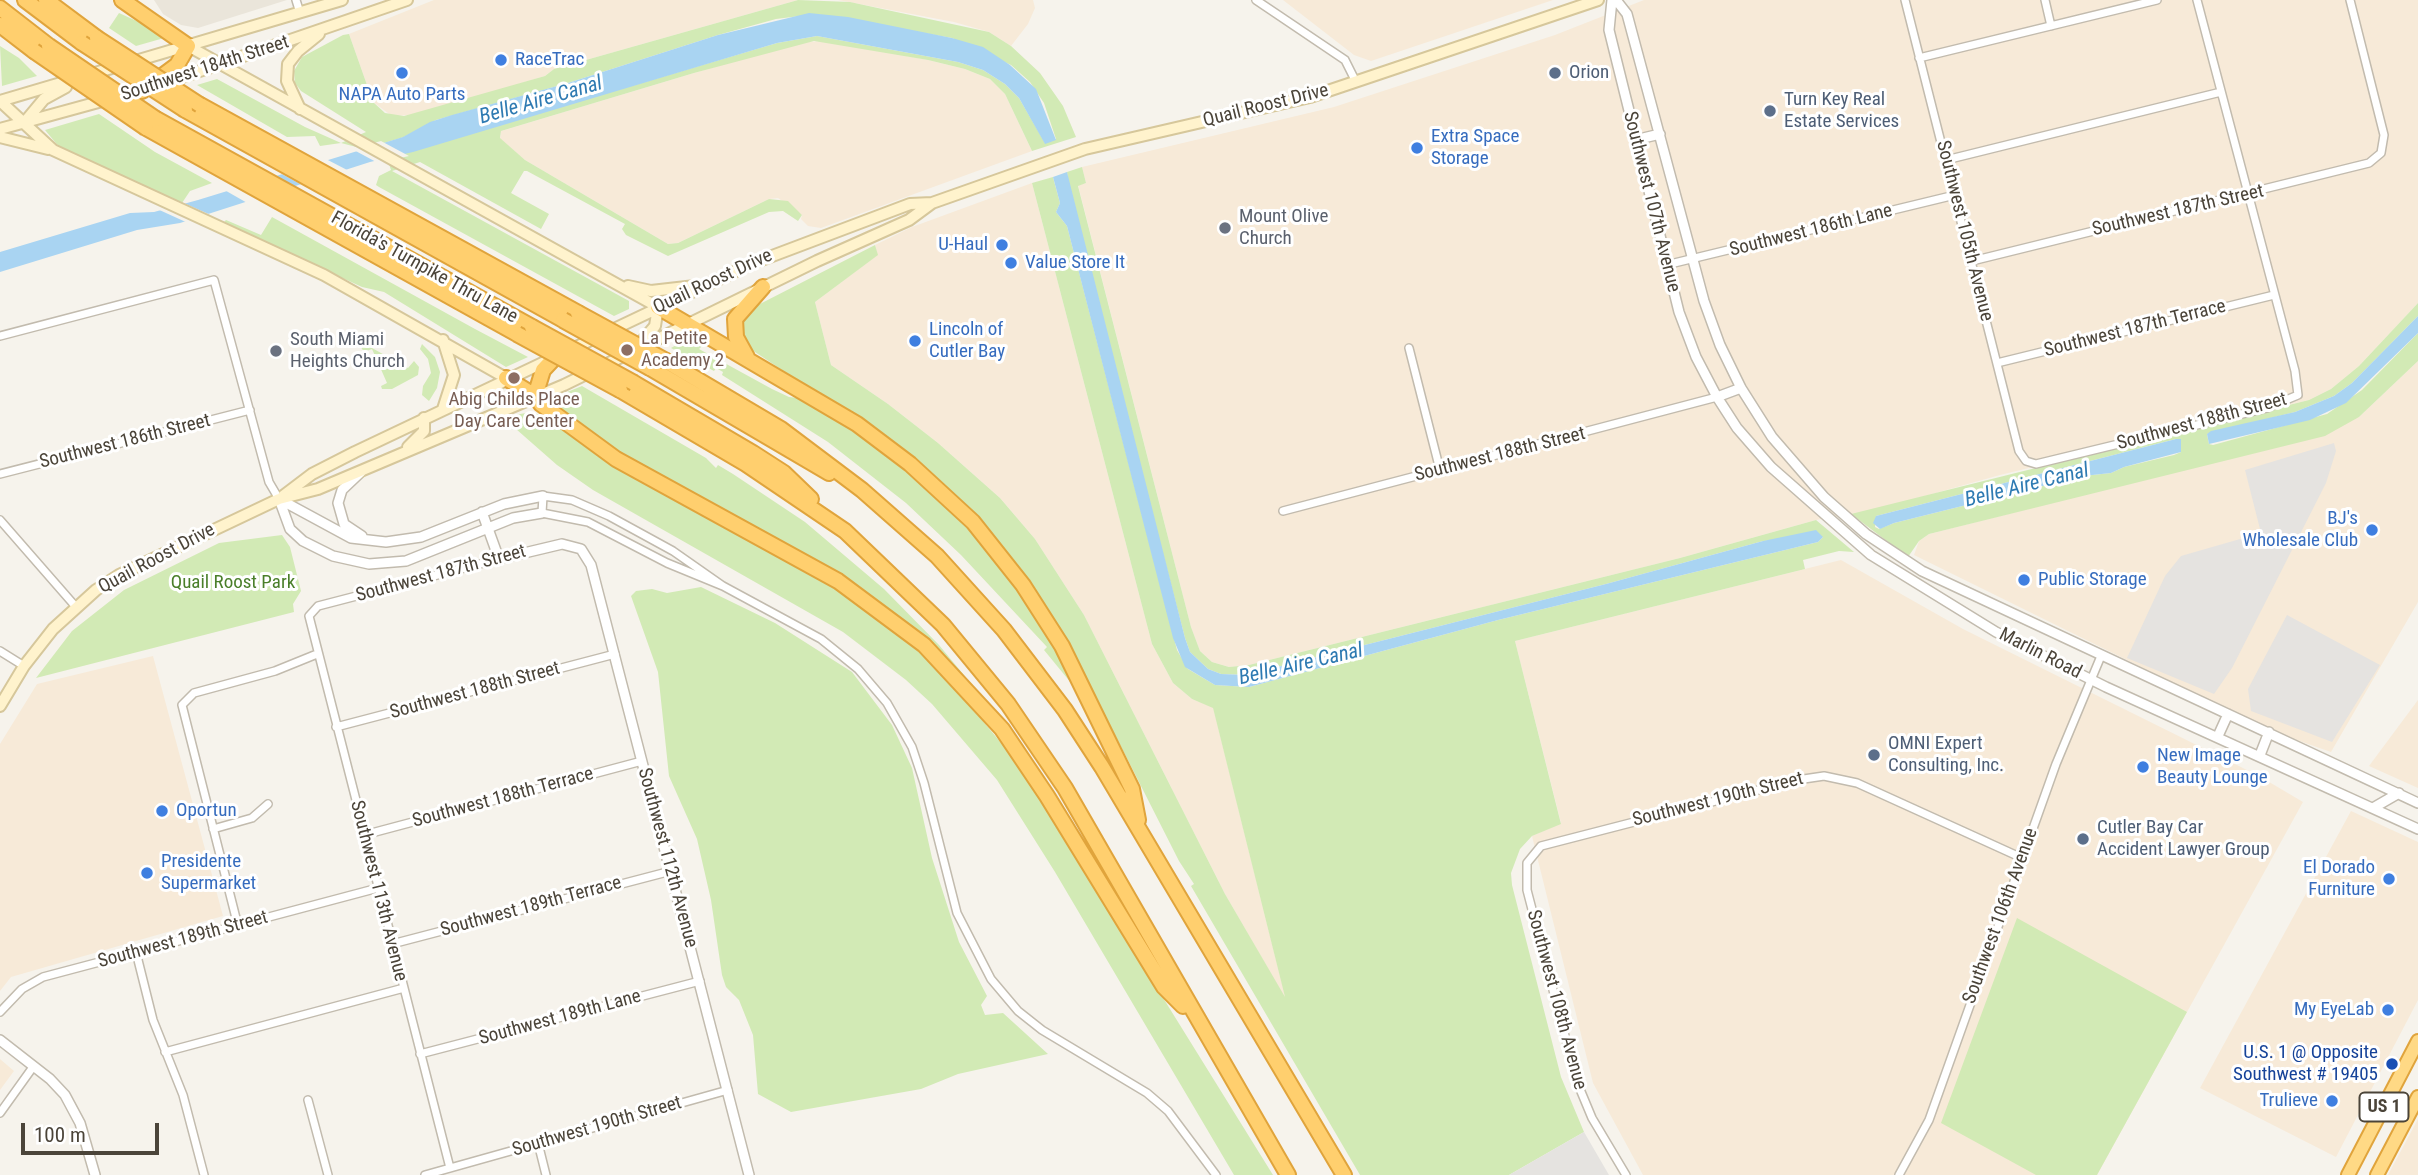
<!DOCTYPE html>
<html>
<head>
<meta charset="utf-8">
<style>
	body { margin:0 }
	#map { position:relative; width:2418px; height:1175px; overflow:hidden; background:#f6f3ec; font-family:"Roboto Condensed",sans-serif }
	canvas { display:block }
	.scale { position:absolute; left:21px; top:1123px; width:138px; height:32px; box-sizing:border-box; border:4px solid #4b4439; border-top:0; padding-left:9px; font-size:21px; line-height:24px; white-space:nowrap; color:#4b4439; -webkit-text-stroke:5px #fff; paint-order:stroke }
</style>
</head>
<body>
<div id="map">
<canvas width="2418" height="1175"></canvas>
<div class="scale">100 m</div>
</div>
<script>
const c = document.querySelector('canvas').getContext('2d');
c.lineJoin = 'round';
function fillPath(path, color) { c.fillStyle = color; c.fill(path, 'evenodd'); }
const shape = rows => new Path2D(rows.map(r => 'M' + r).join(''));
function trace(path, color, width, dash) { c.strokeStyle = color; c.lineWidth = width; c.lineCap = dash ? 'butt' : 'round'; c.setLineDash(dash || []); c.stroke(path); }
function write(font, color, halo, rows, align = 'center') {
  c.font = font + ' "Roboto Condensed",sans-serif'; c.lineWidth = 6; c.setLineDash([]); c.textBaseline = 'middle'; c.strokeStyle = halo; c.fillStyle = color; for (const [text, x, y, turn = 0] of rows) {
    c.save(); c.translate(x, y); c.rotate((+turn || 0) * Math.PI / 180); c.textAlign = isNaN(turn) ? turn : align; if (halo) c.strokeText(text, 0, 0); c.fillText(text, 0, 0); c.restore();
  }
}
const residential = shape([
	[154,0,287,0,198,28,181,25,163,14]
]);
const commercial = shape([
	[434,0,798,0,554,69,545,76,460,102,411,115,392,116,373,102,349,34],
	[838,0,1033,0,1035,8,1028,24,1011,46,989,32,954,22],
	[1283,0,1553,0,1371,61,1354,55],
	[1644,0,2418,0,2418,303,2359,366,2331,389,2309,400,2000,475,1875,510,1816,520,1680,558,1249,665,1229,667,1212,662,1200,651,1191,627,1078,185,1086,183,1082,167,1334,107,1555,35],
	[827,41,928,60,965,69,990,79,1005,94,1032,151,821,228,808,226,801,219,802,215,778,198,769,199,678,243,668,244,525,160,500,139,501,131,694,73,801,42],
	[1032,183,1152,644,1173,683,1192,699,1213,707,1286,1000,1225,894,1084,615,1035,539,1000,498,938,443,888,404,831,365,815,302,877,255,875,245,912,227],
	[2418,361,2418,602,2331,752,2271,731,1914,555,1919,541,1929,534,2095,492,2359,417],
	[1841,560,1963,629,2259,776,2303,802,2097,1175,1643,1175,1593,1083,1532,836,1561,823,1515,641],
	[153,656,223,916,11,977,0,991,0,744,37,684],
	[2418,700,2418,788,2369,766],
	[2351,811,2418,842,2418,1000,2336,1157,2200,1088],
	[0,1059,14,1071,0,1090],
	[2418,1119,2418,1175,2388,1175]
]);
const green = shape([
	[798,0,850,2,989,32,1011,46,1040,73,1063,106,1076,137,1032,151,1005,94,990,79,965,69,928,60,814,41,694,73,501,131,500,138,525,160,668,244,678,243,769,199,788,201,802,215,798,221,783,211,769,212,668,256,626,235,622,229,625,224,527,171,524,171,511,193,549,214,541,229,420,162,392,171,629,301,629,309,614,316,379,187,376,185,379,176,391,170,387,158,777,43,817,36,958,62,983,70,1005,84,1019,98,1045,143,1056,139,1044,103,1030,82,1011,65,952,38,816,14,776,19,718,35,568,83,436,120,404,137,364,149,341,143,320,146,315,136,287,137,197,85,217,79,305,127,341,143,366,132,301,91,295,83,294,71,302,57,343,35,349,34,373,102,385,113,404,116,545,76,554,69],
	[119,13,139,22,164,38,136,46,109,28],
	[0,46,19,58,37,76,2,86],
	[99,114,155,152,212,183,190,191,182,203,60,148,45,130],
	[1082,167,1086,183,1078,186,1191,627,1200,651,1212,662,1229,667,1249,665,1680,558,1816,520,1854,552,1839,551,1803,560,1805,569,1515,641,1561,824,1532,836,1520,849,1511,873,1512,885,1561,1077,1584,1132,1509,1175,1360,1175,1191,886,1194,884,1179,861,1104,713,1018,569,830,402,752,350,744,342,740,321,754,307,875,245,878,255,815,302,831,365,888,404,938,443,1000,498,1035,539,1084,615,1225,894,1285,997,1213,708,1192,699,1173,683,1152,644,1032,183,1053,177,1054,181,1060,203,1056,212,1067,226,1177,650,1188,669,1215,685,1249,687,1498,620,1818,542,1823,537,1763,541,1606,584,1246,675,1221,674,1208,669,1190,652,1185,638,1070,197,1067,172],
	[272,217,475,329,528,357,506,367,384,292,362,287,223,223,226,220,261,235],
	[2418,303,2418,316,2352,383,2334,396,2295,412,2207,434,2209,444,2213,445,2327,414,2362,390,2418,333,2418,361,2359,417,2325,436,1929,534,1919,541,1908,557,1851,514,2309,400,2331,389,2359,366],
	[2176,439,2181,439,2181,452,2174,455,2124,467,2111,473,2083,476,1894,523,1879,529,1875,527,1876,516],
	[363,334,366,336,363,343,408,368,414,361,419,367,418,375,392,389,382,389,381,386,387,383,372,349,364,352,359,344,358,338],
	[685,337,702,346,699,349,772,389,789,397,806,399,881,446,976,532,1045,626,1076,689,1044,650,1047,647,961,555,906,503,828,442,722,375,723,372,716,368,714,371,671,348,678,344,691,347,680,342],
	[422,344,435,357,440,372,437,388,429,401,422,395,423,386,431,373,428,359,420,349],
	[582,386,706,458,716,468,718,465,733,474,805,522,884,589,939,645,973,686,909,628,605,445,551,402,550,399],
	[531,412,546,417,640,480,857,600,933,661,1016,761,1273,1175,1234,1175,1055,872,997,780,932,704,906,680,843,632,593,490,557,465,516,429,515,415],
	[282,535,290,547,301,591,293,604,294,612,36,678,72,631,124,590,219,543],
	[701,587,775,623,852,672,892,725,912,768,932,858,959,942,987,996,981,1005,985,1015,1003,1013,1048,1054,958,1074,921,1089,791,1112,758,1094,753,1035,739,1000,726,987,722,975,711,900,697,839,669,776,658,672,631,596,636,591,652,589,667,593],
	[2017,918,2187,1012,2097,1175,2036,1175,1941,1123]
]);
const parking = shape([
	[2334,443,2336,451,2326,483,2232,668,2214,694,2127,658,2165,576,2181,556,2261,533,2245,470],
	[2287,615,2380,665,2332,742,2251,711,2248,689],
	[1584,1132,1609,1175,1509,1175]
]);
const water = shape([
	[809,13,848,17,952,38,983,47,1010,65,1036,89,1056,140,1045,144,1019,98,1005,84,983,70,958,62,817,36,777,43,413,152,370,162,180,223,137,230,0,272,0,252,130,213,154,212,198,200,403,137,430,122,452,115,568,83,718,35],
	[1067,172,1185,638,1190,652,1208,669,1221,674,1246,675,1606,584,1763,541,1816,530,1823,537,1818,542,1498,620,1249,687,1215,685,1185,667,1173,638,1067,226,1056,212,1060,203,1053,177],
	[2418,316,2418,333,2346,403,2310,420,2209,444,2207,434,2211,431,2295,412,2334,396,2352,383],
	[2176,439,2181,439,2181,452,2124,467,2111,473,2083,476,1894,523,1880,529,1873,523,1876,516]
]);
const pier = shape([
	[381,141,409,156,378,163,352,149],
	[322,157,351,172,304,186,276,171],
	[266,174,294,189,249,204,221,188],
	[179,201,211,215,188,223,155,208]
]);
const minor = shape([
	[296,0,300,13],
	[1256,0,1345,60,1356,82],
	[1905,0,2019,451,2026,461,2036,464,2267,408,2298,395,2295,371,2197,0],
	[2045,0,2051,26],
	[1919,58,2157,0],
	[1946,160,2221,92],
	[1972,261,2369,163,2381,153,2384,135,2350,0],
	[1666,265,1955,195],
	[0,336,214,280,269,482,279,499],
	[1409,348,1440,470],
	[1997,363,2274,295],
	[0,474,250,410],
	[1283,511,1717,397],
	[0,520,76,607],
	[723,586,667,563,588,522,542,513,543,496,572,500,609,516,673,551,723,586,821,639,858,669,887,703,912,747,924,783,957,913,991,979,1018,1011,1042,1030,1147,1093,1168,1111,1216,1175],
	[0,651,24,666],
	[336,727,615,654],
	[213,829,252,818,268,804],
	[364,835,642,761],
	[238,926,182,705,194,693,275,671,317,654],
	[392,944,671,871],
	[136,952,153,1020,183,1095,204,1175],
	[0,1012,22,989,43,977,378,888],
	[165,1052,404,988],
	[420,1054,700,981],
	[308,1100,328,1175],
	[0,1113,33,1067],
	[538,1143,546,1175],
	[450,1168,309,616,318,606,499,559],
	[425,1175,728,1090],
	[1626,1175,1592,1118,1577,1082,1527,890,1527,863,1541,846,1797,780,1824,776,1857,783,2022,858],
	[1899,1175,1929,1120,2056,764,2101,656]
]);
const tertiary = shape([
	[1612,0,1609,30,1679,312,1696,357,1717,397,1737,428,1771,467,1871,555,1996,632,2106,687,2418,829],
	[1616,0,1627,14,1704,301,1720,345,1741,388,1772,437,1824,497,1866,534,1922,571,2418,803],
	[1635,140,1660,134],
	[1717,397,1741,388],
	[361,472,342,490,338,503,344,524,362,536],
	[279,499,290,529,303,541,333,556,369,564,406,561,513,518,542,513],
	[279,499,351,538,386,542,421,537,504,504,543,496],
	[482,512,499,559,562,544,581,549,591,565,749,1175],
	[2218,736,2228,714],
	[2260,755,2269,732],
	[2373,808,2399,793],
	[0,1040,50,1079,65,1095,80,1123,95,1175]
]);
const secondary = shape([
	[188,46,658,307],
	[162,84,407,0],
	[0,101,53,150,324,275,506,378],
	[0,101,342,0],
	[300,109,287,81,288,64,298,51,319,34],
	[24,123,44,99,66,87],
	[0,129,146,89],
	[0,137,48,149],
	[628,286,651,291,695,286],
	[443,340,454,375,443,409],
	[637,347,655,326,658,307],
	[408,447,424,431,424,418],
	[283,496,312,474,355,452,751,264,910,204,932,203],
	[0,706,24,666,53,629,96,590,119,575,279,499,318,489,564,385,817,261,909,220,932,203,1085,149,1310,97,1598,0]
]);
const trunk = shape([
	[2348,1175,2418,1041],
	[2377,1175,2418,1097]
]);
const motorway = shape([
	[25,0,82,43],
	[46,0,97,38],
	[122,0,188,46,177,65,142,91],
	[0,8,49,46],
	[0,25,34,51],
	[200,105,578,313],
	[185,110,563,320],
	[156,119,532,327],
	[146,128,517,334],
	[658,307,857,424,910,464,973,522,1023,585,1062,646,1132,789,1138,820],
	[747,357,736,337,735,319,763,287],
	[666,361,781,429,862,490,937,556,1004,630,1065,710,1102,767,1344,1175],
	[650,368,829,473],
	[506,378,535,396,541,404,616,459,838,581,924,645,1002,729,1047,796,1164,987,1183,1006],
	[634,383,753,453,784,473,811,499],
	[620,390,746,464,845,531,943,625,1008,704,1065,788,1288,1175],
	[535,396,543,370,559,353]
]);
const motorwayBridge = shape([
	[97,38,200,105],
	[82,43,185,110],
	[49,46,156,119],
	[34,51,146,128],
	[578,313,666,361],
	[563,320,650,368],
	[532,327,634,383],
	[517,334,620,390]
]);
const markers = [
	[501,60,7,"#3f7fe0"],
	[402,73,7,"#3f7fe0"],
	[1555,73,7,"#5c6f8a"],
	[1770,111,7,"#5c6f8a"],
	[1417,148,7,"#3f7fe0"],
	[1225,228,7,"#6b7280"],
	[1002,245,7,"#3f7fe0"],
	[1011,263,7,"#3f7fe0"],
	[915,341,7,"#3f7fe0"],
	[627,350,7,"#8d6e63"],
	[276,351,7,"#6b7280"],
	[514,378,7,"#8d6e63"],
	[2372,530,7,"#3f7fe0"],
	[2024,580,7,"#3f7fe0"],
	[1874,755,7,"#5c6f8a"],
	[2143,767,7,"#3f7fe0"],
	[162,811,7,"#3f7fe0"],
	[2083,839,7,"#5c6f8a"],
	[147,873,7,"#3f7fe0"],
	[2389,879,7,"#3f7fe0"],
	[2388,1010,7,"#3f7fe0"],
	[2392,1064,7,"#1a4fb4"],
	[2332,1101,7,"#3f7fe0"]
];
const shields = [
	[2384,1107,49]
];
const shieldNames = [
	["US 1",2384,1107]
];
const shopNames = [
	["RaceTrac",515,60],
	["NAPA Auto Parts",402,95,"center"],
	["Extra Space",1431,137],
	["Storage",1431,159],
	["U-Haul",988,245,"right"],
	["Value Store It",1025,263],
	["Lincoln of",929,330],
	["Cutler Bay",929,352],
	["BJ's",2358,519,"right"],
	["Wholesale Club",2358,541,"right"],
	["Public Storage",2038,580],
	["New Image",2157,756],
	["Beauty Lounge",2157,778],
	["Oportun",176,811],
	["Presidente",161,862],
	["Supermarket",161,884],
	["El Dorado",2375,868,"right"],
	["Furniture",2375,890,"right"],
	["My EyeLab",2374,1010,"right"],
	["Trulieve",2318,1101,"right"]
];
const streetNames = [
	["Southwest 184th Street",205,69,-18],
	["Quail Roost Drive",1266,106,-14],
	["Southwest 107th Avenue",1651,202,76],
	["Southwest 187th Street",2178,211,-13],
	["Southwest 186th Lane",1811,231,-14],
	["Southwest 105th Avenue",1964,231,76],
	["Florida's Turnpike Thru Lane",424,268,29],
	["Quail Roost Drive",713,282,-25],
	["Southwest 187th Terrace",2135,329,-14],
	["Southwest 188th Street",2202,422,-15],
	["Southwest 186th Street",125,442,-14],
	["Southwest 188th Street",1500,455,-14],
	["Quail Roost Drive",157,559,-28],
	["Southwest 187th Street",441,574,-15],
	["Marlin Road",2040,654,27],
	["Southwest 188th Street",475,691,-15],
	["Southwest 188th Terrace",503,798,-15],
	["Southwest 190th Street",1718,800,-14],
	["Southwest 112th Avenue",667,858,75],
	["Southwest 113th Avenue",378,891,76],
	["Southwest 189th Terrace",531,907,-15],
	["Southwest 106th Avenue",2001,916,-70],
	["Southwest 189th Street",183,940,-15],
	["Southwest 108th Avenue",1556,1000,75],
	["Southwest 189th Lane",560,1018,-15],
	["Southwest 190th Street",597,1127,-16]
];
const serviceNames = [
	["Orion",1569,73],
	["Turn Key Real",1784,100],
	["Estate Services",1784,122],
	["OMNI Expert",1888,744],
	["Consulting, Inc.",1888,766],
	["Cutler Bay Car",2097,828],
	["Accident Lawyer Group",2097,850]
];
const worshipNames = [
	["Mount Olive",1239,217],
	["Church",1239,239],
	["South Miami",290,340],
	["Heights Church",290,362]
];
const educationNames = [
	["La Petite",641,339],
	["Academy 2",641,361],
	["Abig Childs Place",514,400,"center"],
	["Day Care Center",514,422,"center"]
];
const parkNames = [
	["Quail Roost Park",233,583]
];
const transitNames = [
	["U.S. 1 @ Opposite",2378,1053],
	["Southwest # 19405",2378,1075]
];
const waterNames = [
	["Belle Aire Canal",541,101,-16],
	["Belle Aire Canal",2027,486,-14],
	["Belle Aire Canal",1301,665,-13]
];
fillPath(residential, '#eae5da');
fillPath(commercial, '#f7ead8');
fillPath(green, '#d2eab5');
fillPath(parking, '#e5e3e0');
fillPath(water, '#a9d4f2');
fillPath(pier, '#f6f3ec');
trace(minor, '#c2bbae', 10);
trace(tertiary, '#c2bbae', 12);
trace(secondary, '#d6c79b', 14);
trace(trunk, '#e0a43c', 16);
trace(motorway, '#e0a43c', 18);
trace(minor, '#fff', 7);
trace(tertiary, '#fff', 9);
trace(secondary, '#fff3cd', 10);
trace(trunk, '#ffd985', 12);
trace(motorway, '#ffcf6e', 14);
trace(motorwayBridge, '#e0a43c', 18, []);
trace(motorwayBridge, '#ffcf6e', 14);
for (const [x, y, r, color] of markers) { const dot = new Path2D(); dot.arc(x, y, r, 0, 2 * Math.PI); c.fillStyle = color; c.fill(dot); trace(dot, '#fff', 2.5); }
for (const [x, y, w] of shields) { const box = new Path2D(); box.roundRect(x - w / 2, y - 14.5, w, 29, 5); c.fillStyle = '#fff'; c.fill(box); trace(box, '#4b4439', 2); }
write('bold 18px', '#4b4439', null, shieldNames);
write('19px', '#366cbe', '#fff', shopNames, 'left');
write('19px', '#4b4439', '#fff', streetNames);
write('19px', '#4e5e75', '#fff', serviceNames, 'left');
write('19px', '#5b616d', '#fff', worshipNames, 'left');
write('19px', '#785e54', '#fff', educationNames, 'left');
write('19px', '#4a7f2a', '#fff', parkNames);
write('19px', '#164399', '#fff', transitNames, 'right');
write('italic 21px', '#2e7ab2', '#fff', waterNames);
</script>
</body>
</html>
